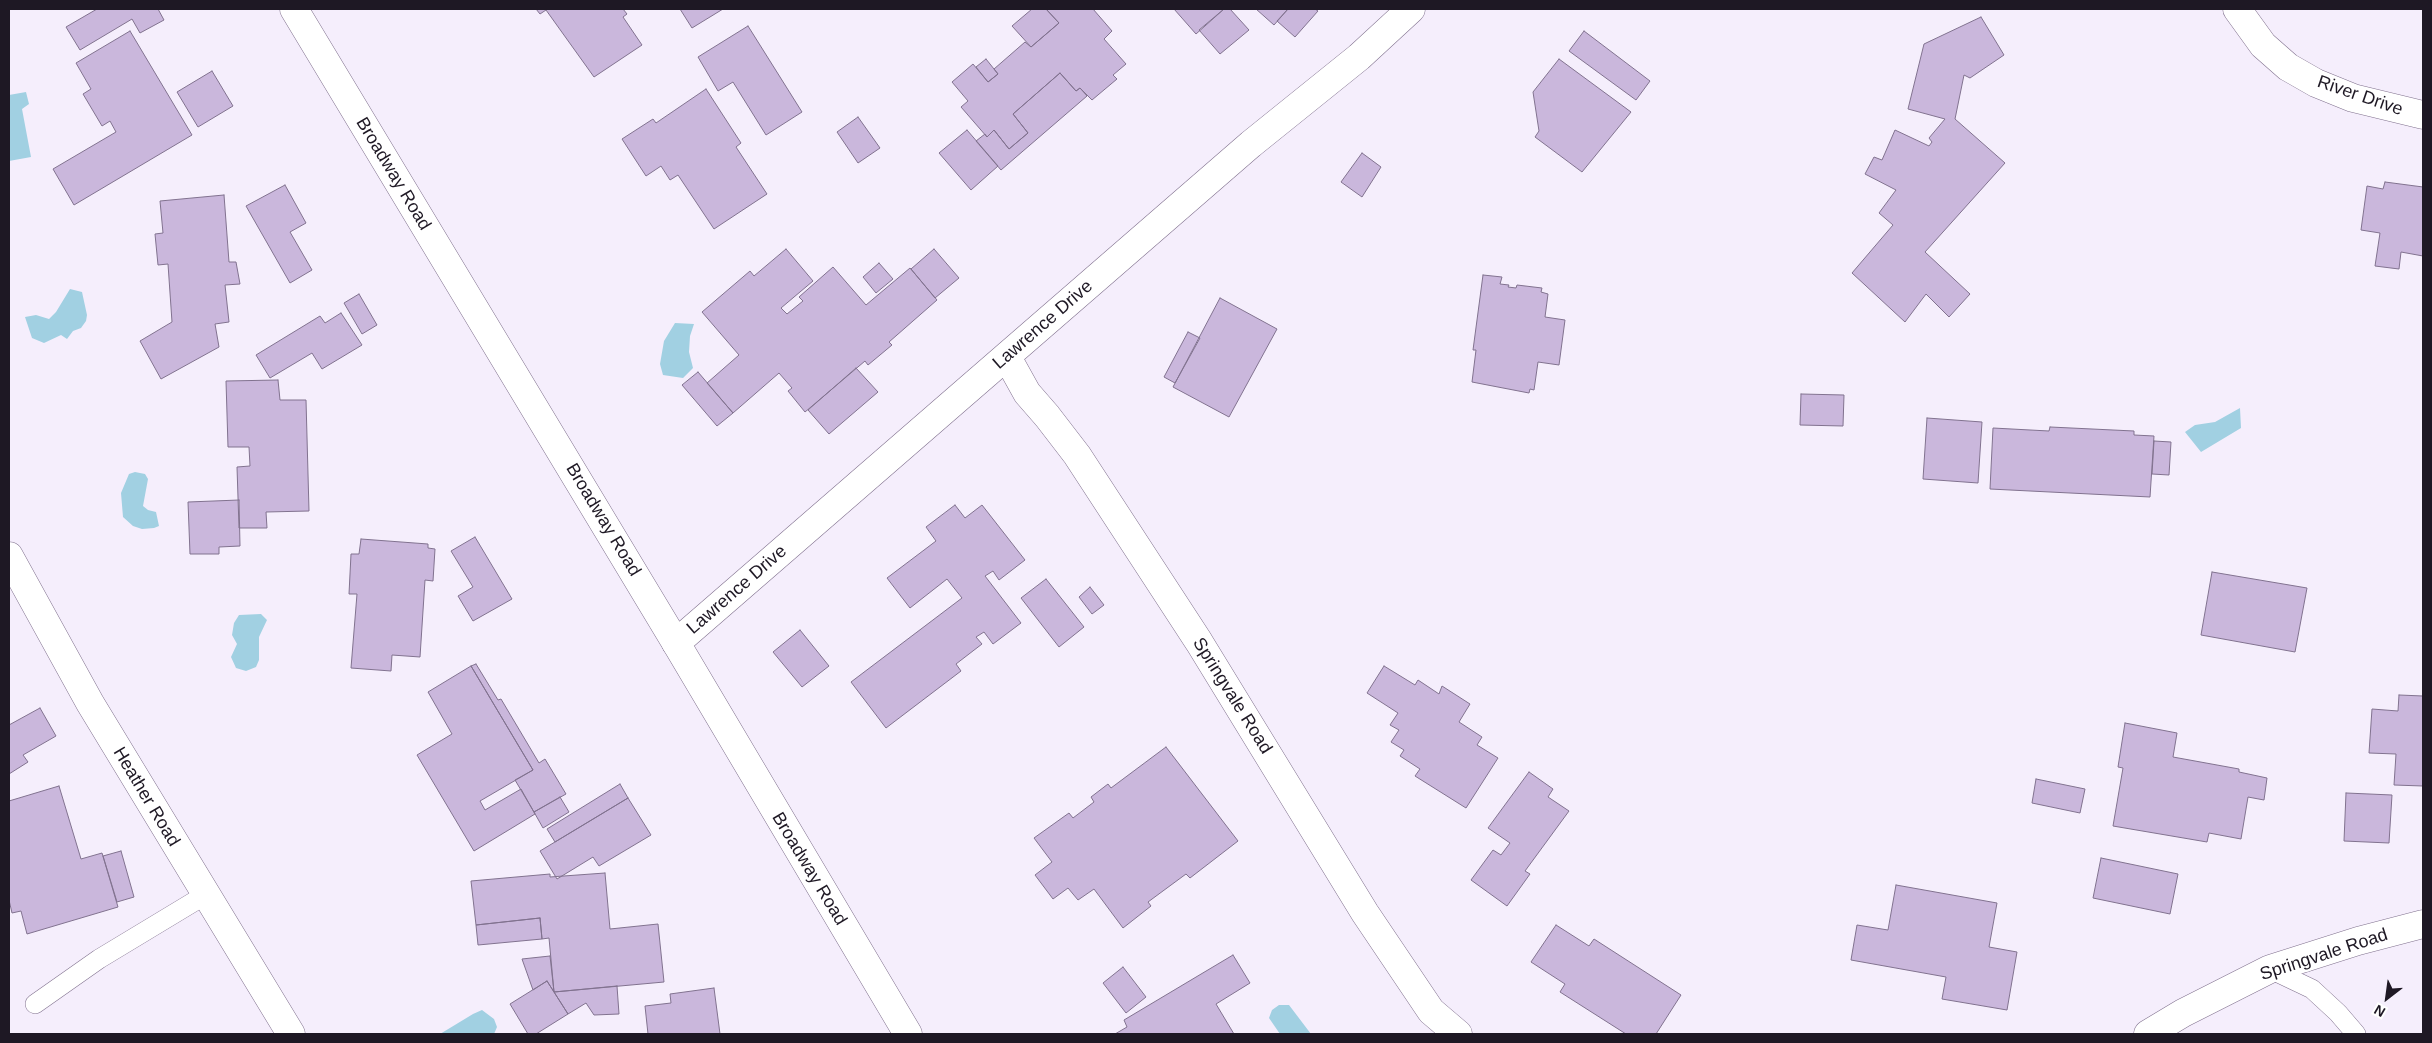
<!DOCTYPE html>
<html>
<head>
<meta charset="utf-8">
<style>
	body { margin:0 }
	#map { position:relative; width:2432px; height:1043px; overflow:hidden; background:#f5eefc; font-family:Arial,sans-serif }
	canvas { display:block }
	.frame { position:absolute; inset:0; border:10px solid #1e1824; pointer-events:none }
	.north { position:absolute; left:2362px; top:973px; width:50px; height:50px; -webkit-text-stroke:4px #fff; paint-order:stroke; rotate:210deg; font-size:14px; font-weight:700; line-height:20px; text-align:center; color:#1e1824 }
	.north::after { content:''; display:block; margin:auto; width:18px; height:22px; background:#1e1824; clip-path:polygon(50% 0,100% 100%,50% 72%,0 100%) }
</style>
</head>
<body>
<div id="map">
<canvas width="2432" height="1043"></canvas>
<div class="frame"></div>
<div class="north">N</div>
</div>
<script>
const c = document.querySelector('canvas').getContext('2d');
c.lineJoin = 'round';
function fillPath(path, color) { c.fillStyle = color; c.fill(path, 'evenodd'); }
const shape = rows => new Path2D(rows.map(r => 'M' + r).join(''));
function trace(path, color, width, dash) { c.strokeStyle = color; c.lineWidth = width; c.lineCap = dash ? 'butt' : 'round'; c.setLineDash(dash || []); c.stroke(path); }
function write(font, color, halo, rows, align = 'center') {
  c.font = font + ' Arial,sans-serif'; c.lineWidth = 4; c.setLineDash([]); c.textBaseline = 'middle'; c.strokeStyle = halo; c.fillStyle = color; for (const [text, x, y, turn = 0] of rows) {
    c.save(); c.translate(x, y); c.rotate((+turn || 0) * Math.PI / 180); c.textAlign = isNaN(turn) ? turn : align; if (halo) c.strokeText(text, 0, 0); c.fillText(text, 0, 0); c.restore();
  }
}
const water = shape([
	[26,92,29,104,22,109,31,157,9,161,9,95],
	[70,289,82,292,87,315,86,321,81,328,73,331,67,339,61,335,44,343,32,338,25,317,36,315,49,319,56,312],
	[675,323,694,324,690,336,689,352,693,368,683,378,663,375,660,364,664,341],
	[2240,408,2241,428,2201,452,2185,432,2195,425,2215,422],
	[135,472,145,474,148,479,143,506,148,510,156,512,159,526,154,528,142,529,133,526,123,517,121,493,129,474],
	[261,614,267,620,259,637,259,660,256,667,246,671,236,668,231,657,237,644,232,635,234,623,239,615],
	[1279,1005,1289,1005,1311,1034,1280,1034,1269,1018,1272,1010],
	[482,1010,494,1019,497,1027,494,1034,440,1034,473,1014]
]);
const building = shape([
	[97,9,158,9,164,20,140,33,132,19,80,50,66,27,97,9],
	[536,9,623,9,627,14,623,17,642,45,594,77,546,10,540,14,536,9],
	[680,9,723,9,692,28,680,9],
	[1032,9,1046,9,1059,23,1031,47,1012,26,1032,9],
	[1046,9,1093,9,1112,31,1104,39,1126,64,1113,75,1117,79,1092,100,1080,88,1076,91,1060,73,1013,114,1028,133,1009,149,994,130,987,137,961,107,968,101,952,82,973,64,988,82,998,74,994,69,1025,42,1031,47,1059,23,1046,9],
	[1174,9,1224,9,1196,34,1174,9],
	[1224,9,1230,9,1249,30,1220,54,1199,30,1224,9],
	[1256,9,1288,9,1274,25,1256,9],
	[1288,9,1315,9,1318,11,1295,37,1277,21,1288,9],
	[1981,17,2004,55,1970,78,1964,75,1955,119,2005,163,1925,252,1970,294,1949,317,1926,294,1905,322,1852,273,1893,225,1879,213,1896,190,1865,174,1874,157,1882,160,1895,130,1929,146,1932,142,1929,138,1945,119,1908,109,1924,44,1981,17],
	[748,26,802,112,766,135,733,82,718,91,698,57,748,26],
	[130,31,192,135,74,205,53,169,116,132,110,121,102,126,83,94,91,89,76,63,130,31],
	[1584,31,1650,81,1636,100,1569,51,1584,31],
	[986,59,998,74,988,82,976,67,986,59],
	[1559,59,1631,112,1582,172,1535,137,1539,131,1533,92,1559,59],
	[212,71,233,106,198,127,177,92,212,71],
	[1060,73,1076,91,1080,88,1087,96,1001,170,976,141,985,134,987,137,994,130,1009,149,1028,133,1013,114,1060,73],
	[706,89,741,143,736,147,767,194,714,229,678,175,670,180,661,166,646,176,622,139,653,119,656,123,706,89],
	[858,117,880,148,858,163,837,132,858,117],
	[967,130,998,166,971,190,939,153,967,130],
	[1362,153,1381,167,1362,197,1341,182,1362,153],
	[2385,182,2423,187,2423,256,2401,252,2399,269,2375,266,2380,233,2361,230,2367,186,2383,189,2385,182],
	[285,185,306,223,290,232,312,270,290,283,246,206,285,185],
	[224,195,229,262,236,262,240,284,225,285,229,322,215,324,219,347,161,379,140,341,172,322,168,264,158,265,155,234,163,233,160,201,224,195],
	[786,249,813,281,781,308,787,314,803,301,799,297,833,267,866,305,910,268,937,300,889,342,892,345,868,365,865,361,805,412,788,391,792,388,779,373,733,413,707,383,739,355,702,312,750,271,754,276,786,249],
	[934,249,959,278,935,298,911,269,934,249],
	[879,263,893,279,876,293,863,277,879,263],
	[1483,275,1502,277,1500,284,1509,285,1508,287,1516,288,1517,285,1542,288,1541,292,1548,294,1545,317,1565,320,1559,365,1538,362,1534,390,1530,389,1529,393,1472,382,1476,350,1473,350,1483,275],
	[359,294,377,325,362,334,344,303,359,294],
	[1220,298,1277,329,1229,417,1173,387,1220,298],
	[341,313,362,345,322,369,312,353,270,378,256,355,320,316,325,323,341,313],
	[1188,332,1200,338,1175,383,1164,377,1188,332],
	[856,368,878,392,829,434,808,410,856,368],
	[698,372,733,413,717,426,682,385,698,372],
	[278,380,280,400,306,400,309,511,266,512,267,528,239,528,237,467,250,466,249,447,228,447,226,381,278,380],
	[1801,394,1844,395,1843,426,1800,425,1801,394],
	[1927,418,1982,422,1978,483,1923,479,1927,418],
	[2050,427,2134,431,2134,435,2154,436,2150,497,1990,489,1993,428,2049,431,2050,427],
	[2154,441,2171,442,2169,475,2152,474,2154,441],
	[239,500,240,546,219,547,219,554,190,554,188,502,239,500],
	[955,505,965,518,982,505,1025,560,999,580,993,571,985,576,1021,623,993,644,984,632,976,637,982,644,956,664,961,671,886,728,851,682,962,598,947,579,910,608,887,578,936,541,926,527,955,505],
	[475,537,512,599,473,621,458,596,473,587,451,551,475,537],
	[361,539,428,544,428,548,435,549,433,581,425,580,420,657,392,655,391,671,351,668,357,594,349,594,351,554,359,554,361,539],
	[2212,572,2307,588,2295,652,2201,635,2212,572],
	[1046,579,1084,627,1059,647,1021,598,1046,579],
	[1090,587,1104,605,1092,614,1079,597,1090,587],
	[800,630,829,666,802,687,773,652,800,630],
	[476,664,498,700,501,699,539,763,545,759,566,794,534,812,515,780,533,770,471,666,476,664],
	[471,666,533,770,480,801,485,810,521,789,535,814,474,851,417,755,452,734,428,692,471,666],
	[1384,666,1415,685,1418,680,1439,694,1442,686,1470,704,1459,722,1482,737,1477,745,1498,758,1466,808,1415,776,1420,769,1400,756,1404,750,1391,742,1399,730,1390,725,1398,713,1367,693,1384,666],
	[2399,695,2423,696,2423,786,2394,785,2396,754,2369,753,2372,709,2398,711,2399,695],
	[40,708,56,736,23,755,28,762,9,774,9,725,40,708],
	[2125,723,2177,733,2173,757,2239,769,2239,772,2267,778,2264,800,2248,797,2241,839,2209,833,2207,842,2113,826,2123,768,2118,767,2125,723],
	[1166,747,1238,841,1190,878,1186,874,1148,902,1151,906,1123,928,1094,889,1078,900,1068,888,1053,899,1035,875,1052,862,1034,838,1069,813,1073,818,1094,802,1091,797,1108,784,1111,788,1166,747],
	[1529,772,1553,789,1548,797,1569,811,1525,871,1530,874,1507,906,1471,880,1493,850,1501,855,1510,843,1488,828,1529,772],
	[2036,779,2085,789,2080,813,2032,803,2036,779],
	[620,784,628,798,555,842,547,829,620,784],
	[59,786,81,859,102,853,118,907,27,934,21,911,12,913,9,900,9,801,59,786],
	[2346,793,2392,795,2389,843,2344,841,2346,793],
	[560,797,569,812,543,828,534,812,560,797],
	[628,798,651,835,599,866,593,857,557,879,540,851,628,798],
	[121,851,134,897,117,902,103,856,121,851],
	[2101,858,2178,874,2170,914,2093,898,2101,858],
	[605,873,610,929,658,924,664,982,554,992,549,938,542,939,540,918,476,925,471,881,550,874,550,877,605,873],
	[1896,885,1997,903,1989,947,2017,952,2007,1010,1942,999,1946,977,1851,960,1857,925,1888,930,1896,885],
	[540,918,542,939,478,945,476,925,540,918],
	[1556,925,1589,946,1594,939,1681,995,1656,1034,1626,1034,1560,992,1565,984,1531,962,1556,925],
	[1233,955,1250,983,1216,1004,1234,1034,1115,1034,1127,1027,1124,1020,1233,955],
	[550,956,554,992,547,981,533,990,522,959,550,956],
	[1123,967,1146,997,1126,1013,1103,983,1123,967],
	[547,981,568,1014,536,1034,528,1034,510,1004,547,981],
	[617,986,619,1014,594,1015,586,1003,568,1014,554,992,617,986],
	[714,988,720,1034,648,1034,645,1006,671,1003,670,994,714,988]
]);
const service = shape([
	[2270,969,2312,989,2338,1013,2356,1034],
	[35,1004,99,959,205,895]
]);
const minor = shape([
	[2237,9,2263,45,2288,67,2316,83,2353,98,2423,115],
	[1007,357,1027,393,1047,416,1077,455,1199,642,1365,913,1431,1011,1458,1034],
	[9,556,90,703,291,1034],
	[676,643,1251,144,1359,57,1411,9],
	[2148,1034,2183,1013,2270,969,2358,941,2423,924]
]);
const tertiary = shape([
	[294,9,676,643,908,1034]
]);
const streetNames = [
	["River Drive",2360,96,19],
	["Broadway Road",393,174,59],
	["Lawrence Drive",1043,325,-41],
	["Broadway Road",603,520,59],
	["Lawrence Drive",737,590,-41],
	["Springvale Road",1232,696,58],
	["Heather Road",146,797,59],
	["Broadway Road",809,869,59],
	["Springvale Road",2324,955,-18]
];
fillPath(water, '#a1d0e2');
fillPath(building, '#cab7dc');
trace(building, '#81728f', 1);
trace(service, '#80718e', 20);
trace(minor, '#80718e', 29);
trace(tertiary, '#80718e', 29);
trace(service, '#fff', 19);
trace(minor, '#fff', 28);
trace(tertiary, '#fff', 28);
write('18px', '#1e1824', '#fff', streetNames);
</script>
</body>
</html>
